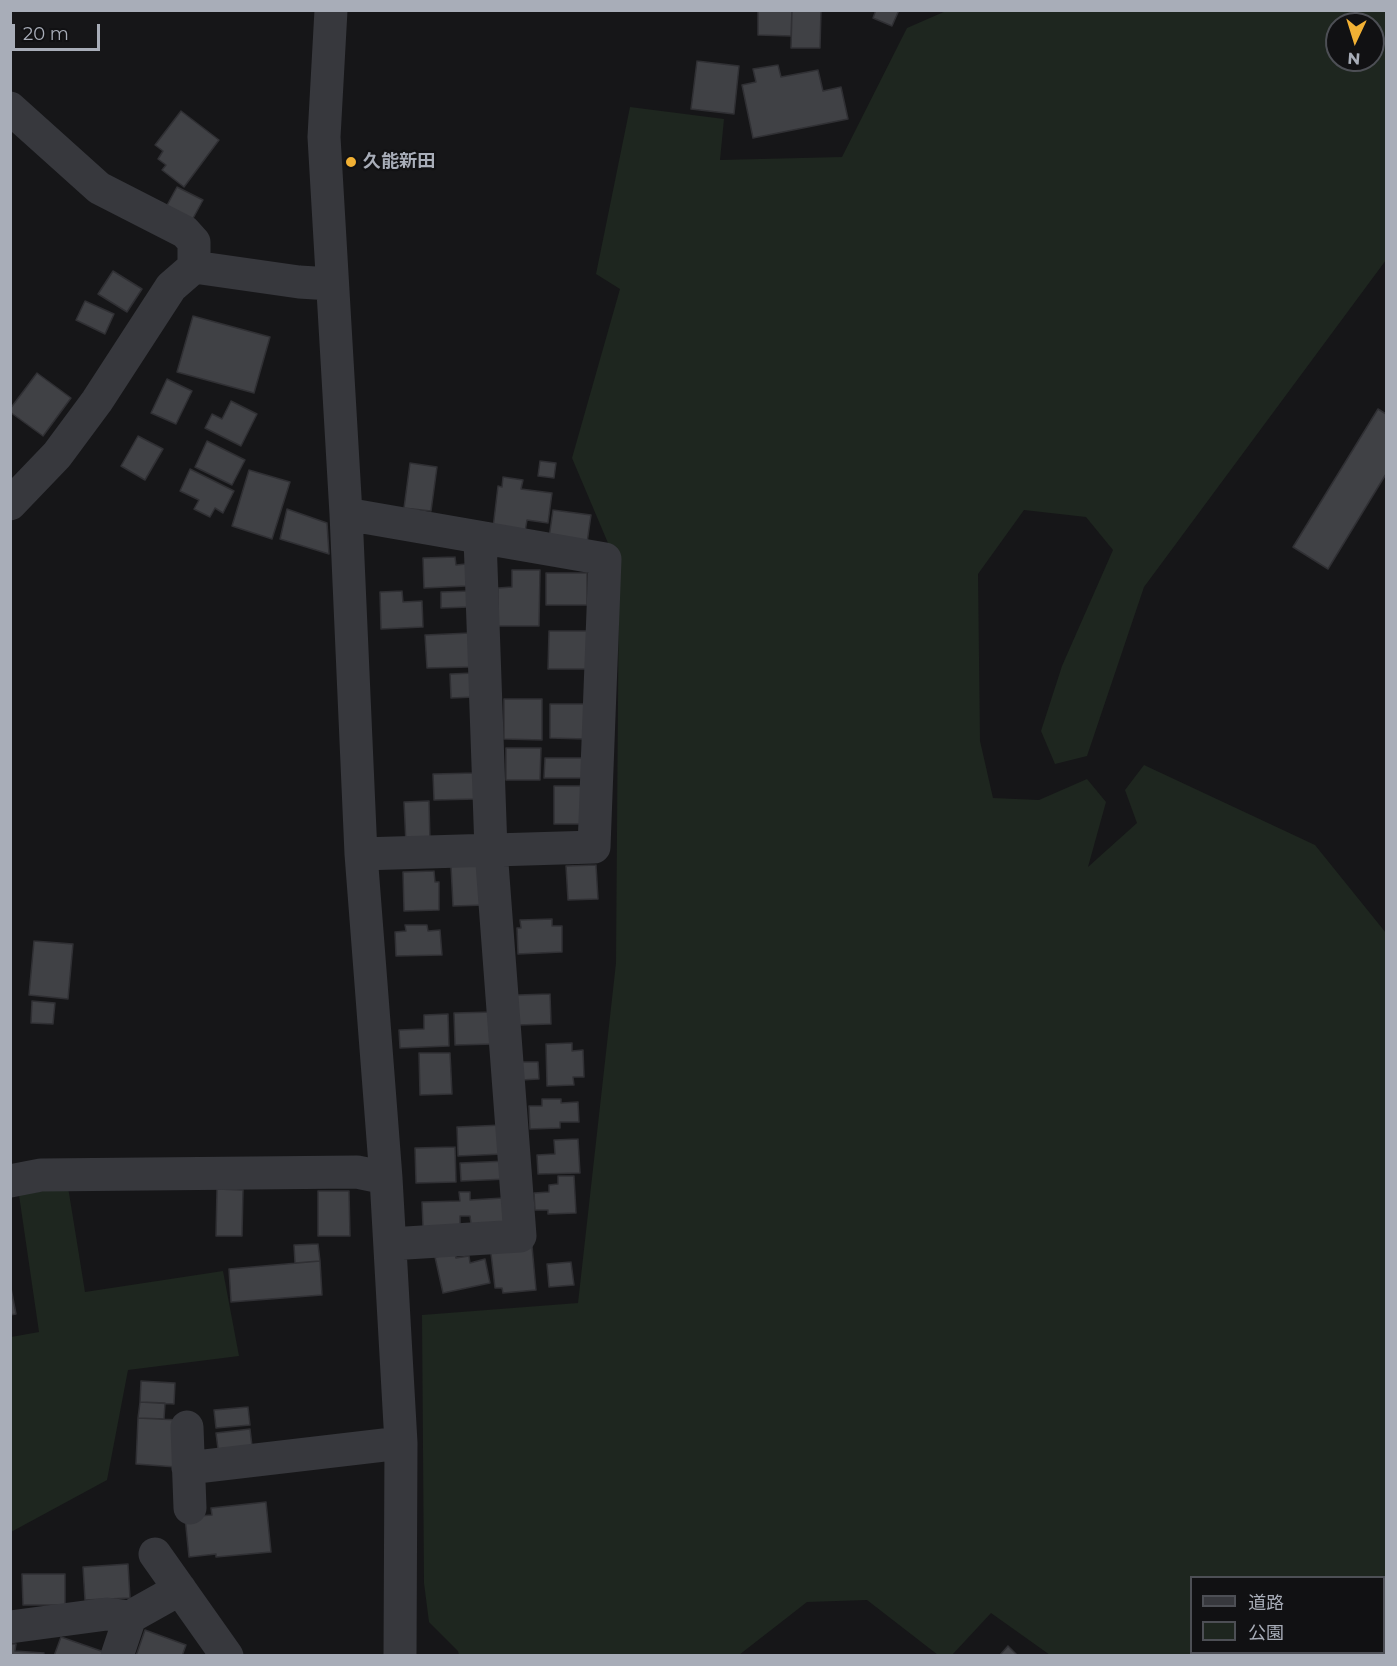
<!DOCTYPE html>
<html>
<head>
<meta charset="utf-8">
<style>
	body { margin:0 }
	#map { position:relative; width:1397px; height:1666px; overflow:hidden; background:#161618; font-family:Montserrat,"Noto Sans JP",sans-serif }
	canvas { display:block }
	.frame { position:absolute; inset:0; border:12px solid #a8adb8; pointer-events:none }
	.legend { position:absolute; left:1190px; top:1576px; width:195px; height:78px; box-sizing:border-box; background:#111113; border:2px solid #4d4f55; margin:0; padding:8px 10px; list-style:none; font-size:18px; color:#a8adb8 }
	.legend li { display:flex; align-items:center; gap:12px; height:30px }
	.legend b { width:30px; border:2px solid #4d4f55 }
	.north { position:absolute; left:1325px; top:12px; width:60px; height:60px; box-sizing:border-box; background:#111113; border:2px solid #4d4f55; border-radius:50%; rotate:184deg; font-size:16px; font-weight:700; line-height:24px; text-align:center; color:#a8adb8 }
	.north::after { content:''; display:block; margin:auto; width:21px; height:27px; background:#f2b134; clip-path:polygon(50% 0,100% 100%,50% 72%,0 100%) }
	.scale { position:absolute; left:12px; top:24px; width:88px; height:27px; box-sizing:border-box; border:3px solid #a8adb8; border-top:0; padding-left:8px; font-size:18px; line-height:21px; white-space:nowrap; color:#a8adb8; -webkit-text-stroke:4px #111113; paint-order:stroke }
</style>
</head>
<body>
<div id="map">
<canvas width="1397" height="1666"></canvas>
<div class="frame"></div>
<ul class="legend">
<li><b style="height:8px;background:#37383d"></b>道路</li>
<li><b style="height:16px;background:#1e261f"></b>公園</li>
</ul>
<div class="north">N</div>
<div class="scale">20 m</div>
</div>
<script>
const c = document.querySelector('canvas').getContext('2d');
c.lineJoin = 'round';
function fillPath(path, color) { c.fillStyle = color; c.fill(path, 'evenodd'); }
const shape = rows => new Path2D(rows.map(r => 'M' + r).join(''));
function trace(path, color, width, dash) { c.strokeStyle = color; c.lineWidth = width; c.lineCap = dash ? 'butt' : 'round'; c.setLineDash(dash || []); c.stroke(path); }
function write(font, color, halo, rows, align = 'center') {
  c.font = font + ' Montserrat,"Noto Sans JP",sans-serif'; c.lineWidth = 4.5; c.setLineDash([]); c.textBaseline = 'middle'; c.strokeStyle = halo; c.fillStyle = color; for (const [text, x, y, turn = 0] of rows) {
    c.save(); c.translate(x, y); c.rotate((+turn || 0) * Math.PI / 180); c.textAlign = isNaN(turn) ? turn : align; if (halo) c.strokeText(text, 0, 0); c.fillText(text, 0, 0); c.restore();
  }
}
const green = shape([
	[946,11,1386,11,1386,260,1144,587,1087,756,1055,764,1041,731,1062,666,1113,550,1086,517,1024,510,978,574,980,741,993,798,1039,800,1087,779,1106,802,1088,867,1137,823,1125,790,1144,765,1315,845,1386,933,1386,1655,1050,1655,991,1613,952,1655,938,1655,867,1600,807,1602,739,1655,459,1655,458,1651,429,1622,424,1583,422,1315,578,1303,616,963,619,569,572,458,620,289,596,274,630,107,724,119,720,160,842,157,907,28],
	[1337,24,1373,24,1373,60,1337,60],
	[1192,1578,1384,1578,1384,1652,1192,1652],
	[68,1187,85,1292,223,1271,239,1356,128,1370,107,1480,11,1532,11,1337,39,1332,19,1195]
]);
const building = shape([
	[758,10,792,10,791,36,758,35,758,10],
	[792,10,821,10,820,48,791,48,792,10],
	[876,10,899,10,892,26,873,18,876,10],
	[697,61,739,66,734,114,691,109,697,61],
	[778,65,781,77,818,70,823,91,841,87,848,119,753,138,742,85,756,82,753,69,778,65],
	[181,111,219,140,184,187,162,170,166,165,158,159,163,151,155,145,181,111],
	[177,187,203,200,191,222,165,209,177,187],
	[113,271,142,289,127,312,98,294,113,271],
	[85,301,114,314,105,334,76,320,85,301],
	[193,316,270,337,254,393,177,372,193,316],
	[37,373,71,398,43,436,10,412,10,409,37,373],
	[167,379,192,391,176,424,151,413,167,379],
	[231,401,257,414,241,446,205,428,212,414,222,419,231,401],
	[1378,409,1386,414,1386,474,1328,569,1293,547,1378,409],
	[138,436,163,449,145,480,121,466,138,436],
	[207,441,245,460,232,485,195,467,207,441],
	[540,461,556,463,554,478,538,476,540,461],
	[410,463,437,467,431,511,404,508,410,463],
	[190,469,234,491,223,513,215,508,210,517,194,509,199,500,180,491,190,469],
	[249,470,290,482,272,539,232,526,249,470],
	[503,477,523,480,521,489,552,493,548,523,527,520,525,532,493,528,498,486,502,487,503,477],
	[287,509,327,523,329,554,280,539,287,509],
	[553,510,591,515,587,543,549,538,553,510],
	[455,557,456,565,466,564,467,586,424,588,423,558,455,557],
	[512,570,540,570,539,626,498,626,498,588,512,587,512,570],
	[546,573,587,573,587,605,546,605,546,573],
	[402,591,403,602,422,601,423,627,381,629,380,592,402,591],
	[470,591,470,607,441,608,441,592,470,591],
	[549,631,587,631,587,669,548,669,549,631],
	[470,633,471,667,427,668,425,635,470,633],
	[474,673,475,697,451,698,450,674,474,673],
	[504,699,542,699,542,740,504,739,504,699],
	[550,704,585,704,585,739,550,738,550,704],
	[506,748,541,748,540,780,506,780,506,748],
	[545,758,584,758,585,778,544,778,545,758],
	[476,773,477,799,434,800,433,774,476,773],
	[554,786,584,786,584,824,554,824,554,786],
	[429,801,430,842,406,844,404,802,429,801],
	[479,865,487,905,453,906,451,866,479,865],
	[596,865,598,899,568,900,566,866,596,865],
	[434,871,435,882,439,882,439,910,404,911,403,872,434,871],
	[552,919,552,926,562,926,562,952,518,954,517,928,521,928,520,920,552,919],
	[405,925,427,925,428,931,440,930,442,955,396,956,395,932,406,931,405,925],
	[34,941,73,944,68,999,29,995,34,941],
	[550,994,551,1024,518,1025,517,995,550,994],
	[32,1001,55,1003,53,1024,31,1023,32,1001],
	[494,1012,495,1044,455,1045,454,1013,494,1012],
	[448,1014,449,1046,400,1048,399,1030,424,1029,424,1015,448,1014],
	[572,1043,572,1051,583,1050,584,1077,573,1077,574,1085,547,1086,546,1044,572,1043],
	[419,1053,450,1053,452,1094,420,1095,419,1053],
	[520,1062,538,1062,539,1079,521,1080,520,1062],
	[542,1099,561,1099,561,1103,578,1102,579,1122,560,1122,560,1128,530,1129,529,1106,542,1106,542,1099],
	[502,1125,503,1154,458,1156,457,1127,502,1125],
	[578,1139,580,1173,538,1174,537,1155,555,1154,554,1140,578,1139],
	[455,1147,456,1182,416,1183,415,1148,455,1147],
	[507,1161,508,1179,461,1181,460,1163,507,1161],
	[558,1176,574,1176,576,1213,548,1214,548,1210,535,1210,534,1193,549,1192,549,1185,558,1184,558,1176],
	[217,1189,243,1190,242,1236,216,1236,217,1189],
	[318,1191,349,1191,350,1236,318,1236,318,1191],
	[459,1192,470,1192,470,1200,503,1198,504,1223,471,1224,470,1216,460,1216,460,1226,423,1227,422,1202,460,1201,459,1192],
	[318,1244,320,1261,295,1263,294,1245,318,1244],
	[490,1245,532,1246,536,1290,503,1293,502,1288,495,1288,490,1245],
	[455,1253,456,1258,469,1256,470,1263,485,1259,490,1283,443,1293,435,1257,455,1253],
	[320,1261,322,1295,231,1302,229,1269,320,1261],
	[571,1262,574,1285,549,1287,547,1264,571,1262],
	[10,1283,16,1314,10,1315,10,1283],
	[141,1381,175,1383,174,1404,140,1402,141,1381],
	[140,1402,165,1403,164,1419,138,1418,140,1402],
	[248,1407,250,1425,216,1428,214,1410,248,1407],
	[138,1418,179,1420,176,1467,136,1464,138,1418],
	[250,1429,252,1446,218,1449,216,1433,250,1429],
	[266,1502,271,1552,216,1557,216,1554,189,1557,185,1517,212,1515,211,1508,266,1502],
	[128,1564,130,1598,85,1600,83,1567,128,1564],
	[22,1574,65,1574,65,1605,23,1605,22,1574],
	[145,1630,186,1645,182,1656,136,1656,145,1630],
	[61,1637,104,1652,103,1656,54,1656,61,1637],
	[10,1644,16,1644,15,1651,44,1653,43,1656,10,1656,10,1644],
	[1008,1646,1018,1656,999,1656,1008,1646]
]);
const minor = shape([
	[331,10,324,137,346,514,361,854,386,1178,401,1443,400,1656],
	[10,108,99,188,185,232,194,242,194,267],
	[10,504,57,455,97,401,171,287,194,267,299,282,332,284],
	[346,514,605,559,594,847,361,854],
	[10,1181,41,1175,357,1172,386,1178],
	[390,1244,520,1236,491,850,480,538],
	[187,1427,190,1508],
	[188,1468,401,1443],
	[155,1554,227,1656],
	[10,1627,107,1614,130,1617,180,1589],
	[117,1656,130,1617]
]);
const markers = [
	[351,162,6,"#f2b134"]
];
const poiNames = [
	["久能新田",363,162]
];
fillPath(green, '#1e261f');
fillPath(building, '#404145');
trace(building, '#303034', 1.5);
trace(minor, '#37383d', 33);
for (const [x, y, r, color] of markers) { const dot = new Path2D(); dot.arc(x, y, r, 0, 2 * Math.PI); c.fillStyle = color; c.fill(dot); trace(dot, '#111113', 2); }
write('bold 18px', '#a8adb8', '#111113', poiNames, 'left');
</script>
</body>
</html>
